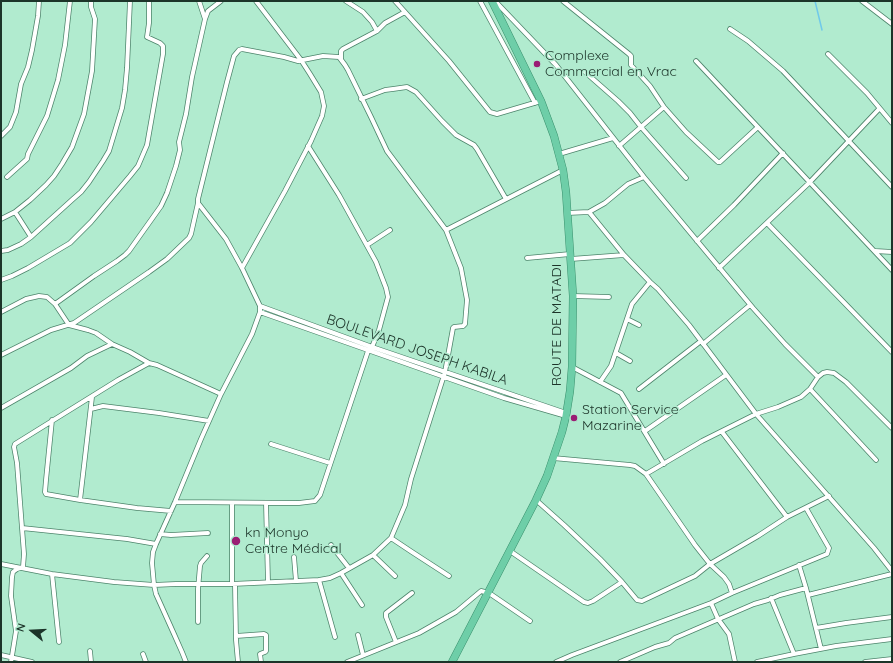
<!DOCTYPE html>
<html>
<head>
<meta charset="utf-8">
<style>
	body { margin:0 }
	#map { position:relative; width:893px; height:663px; overflow:hidden; background:#b1ebcf; font-family:Quicksand,sans-serif }
	canvas { display:block }
	.frame { position:absolute; inset:0; border:2px solid #1c3429; pointer-events:none }
	.north { position:absolute; left:12px; top:611px; width:40px; height:40px; -webkit-text-stroke:3px #b1ebcf; paint-order:stroke; rotate:288deg; font-size:11px; font-weight:700; line-height:16px; text-align:center; color:#1c3429 }
	.north::after { content:''; display:block; margin:auto; width:14px; height:18px; background:#1c3429; clip-path:polygon(50% 0,100% 100%,50% 72%,0 100%) }
</style>
</head>
<body>
<div id="map">
<canvas width="893" height="663"></canvas>
<div class="frame"></div>
<div class="north">N</div>
</div>
<script>
const c = document.querySelector('canvas').getContext('2d');
c.lineJoin = 'round';
const shape = rows => new Path2D(rows.map(r => 'M' + r).join(''));
function trace(path, color, width, dash) { c.strokeStyle = color; c.lineWidth = width; c.lineCap = dash ? 'butt' : 'round'; c.setLineDash(dash || []); c.stroke(path); }
function write(font, color, halo, rows, align = 'center') {
  c.font = font + ' Quicksand,sans-serif'; c.lineWidth = 3; c.setLineDash([]); c.textBaseline = 'middle'; c.strokeStyle = halo; c.fillStyle = color; for (const [text, x, y, turn = 0] of rows) {
    c.save(); c.translate(x, y); c.rotate((+turn || 0) * Math.PI / 180); c.textAlign = isNaN(turn) ? turn : align; if (halo) c.strokeText(text, 0, 0); c.fillText(text, 0, 0); c.restore();
  }
}
const stream = shape([
	[815,1,822,30]
]);
const minor = shape([
	[199,1,205,19],
	[395,1,449,61,490,112,497,114,541,101],
	[480,1,535,103],
	[495,1,556,65,644,177,753,308,785,344,818,377],
	[563,1,629,54,631,56,631,65,650,86,664,107,686,132,718,162,720,162,758,127],
	[862,1,892,24],
	[730,29,748,41,783,71,892,187],
	[377,31,385,23,405,12],
	[828,54,867,93,892,123],
	[341,59,341,51,343,49,377,31,372,22,363,12,346,1],
	[696,61,892,270],
	[585,72,618,101,630,113,641,127,686,178],
	[361,99,385,90,393,89,407,87,416,92,442,121,456,135,474,145,477,149,506,199],
	[1,136,10,127,16,112,21,84,28,67,32,50,38,16,39,1],
	[619,146,664,107],
	[559,154,613,138],
	[7,177,27,159,28,154,47,116,58,80,65,45,70,1],
	[15,212,24,226,31,237],
	[589,212,624,255,650,282,658,289,689,325,756,414,874,548,892,571],
	[567,213,589,212,605,203,628,184,644,177],
	[1,219,15,212,30,200,46,185,54,176,62,164,72,147,84,114,92,71,95,19,91,7,91,1],
	[767,223,892,352],
	[446,230,563,170],
	[697,241,734,205,783,153],
	[367,245,390,230],
	[1,251,8,250,21,244,31,237,73,199,81,192,89,182,103,161,109,151,122,108,125,90,127,68,130,1],
	[875,251,892,252],
	[527,258,570,254],
	[571,259,624,255],
	[242,268,285,191,311,141,322,116,324,106,321,92,310,74,301,60,256,1],
	[719,268,810,182,879,109],
	[1,280,12,276,28,268,70,243,91,222,130,176,138,166,147,145,163,54,163,46,160,43,147,37,149,23,149,1],
	[573,296,609,297],
	[55,304,94,276,117,261,125,255,129,251,161,206,167,193,176,166,180,150,179,142,186,114,192,77,205,19,208,11,221,1],
	[260,306,372,347,566,413],
	[1,312,26,299,39,296,47,297,55,304,69,325,88,330,96,333,112,344,130,352,149,363,157,365,221,394],
	[260,312,504,398,566,416],
	[627,319,639,325],
	[703,344,750,305],
	[616,353,630,361],
	[1,355,51,330,74,323,149,272,167,259,189,238,191,234,198,203],
	[572,367,621,393,664,464],
	[600,382,611,366,632,304,650,282],
	[639,389,701,341],
	[810,389,876,460],
	[1,408,71,368,87,356,112,344],
	[91,409,103,406,159,413,209,421],
	[52,420,46,480,45,492,46,494,80,500,137,508,171,511],
	[645,431,726,375],
	[722,432,787,517],
	[271,444,330,463],
	[553,458,630,465,635,466,646,474,702,441,756,414,778,407,801,397,810,389,818,377,823,373,827,372,834,373,846,382,892,428],
	[646,474,695,545,710,564,724,577,729,584,732,593],
	[80,500,92,397],
	[536,500,564,525,600,559,622,582,637,600,642,601,695,576,710,564,758,536,787,517,829,496],
	[175,502,299,503,315,501,320,495,368,351,372,347,379,330,388,297,386,288,376,262,339,195,308,146],
	[232,503,232,584],
	[266,503,268,582],
	[22,528,127,539,156,544],
	[160,534,171,535,208,533],
	[391,538,412,552,449,576],
	[331,545,349,568],
	[510,551,584,602,588,603,593,601,622,582],
	[373,555,395,576],
	[294,557,296,581],
	[1,564,52,574,114,582,154,585,176,584,232,584,319,580,330,578,341,573,373,555,391,538,405,505,411,479,445,372,453,328,454,327,463,326,465,324,467,300,461,268,446,230,387,151,371,117,348,70,345,65,339,57,323,56,298,61,284,57,242,49,239,50,234,56,227,82,198,199,198,203,226,239,242,268,260,306,260,312,252,334,221,394,201,439,175,502,156,544,153,552,152,563,154,585,156,594,174,634,182,652,186,662],
	[799,565,806,588,821,649],
	[341,573,362,605],
	[52,574,59,642],
	[319,580,335,637],
	[235,584,236,640,238,662],
	[808,595,892,574],
	[771,598,794,654],
	[711,603,718,619,729,634,735,662],
	[198,622,198,589,200,566,201,563,207,556],
	[816,628,846,623,892,617],
	[358,635,363,655],
	[236,636,264,634,266,635,266,651,265,652,260,654,261,662],
	[396,642,386,617,386,613,412,593],
	[90,651,91,662],
	[143,654,146,662],
	[1,655,32,662],
	[11,662,16,631,11,596,12,577,13,572,17,569,23,567,24,554,17,463,14,447,15,444,118,380,149,363],
	[347,662,419,633,456,612,481,591,489,593,530,621],
	[556,662,572,655,711,603,732,593,827,554,829,548,806,508],
	[620,662,655,647,669,643,675,638,754,604,768,600,780,595,806,588],
	[757,662,794,654,836,646,892,639],
	[865,662,892,659]
]);
const trunk = shape([
	[452,662,536,500,547,476,562,432,566,416,570,391,572,367,573,296,566,192,563,170,554,136,541,101,492,1]
]);
const markers = [
	[537,64,4,"#9a1d74"],
	[574,418,4,"#9a1d74"],
	[236,541,5,"#9a1d74"]
];
const poiNames = [
	["Complexe",545,56],
	["Commercial en Vrac",545,72],
	["Station Service",582,410],
	["Mazarine",582,426],
	["kn Monyo",245,533],
	["Centre Médical",245,549]
];
const streetNames = [
	["ROUTE DE MATADI",557,325,-90],
	["BOULEVARD JOSEPH KABILA",417,350,19]
];
trace(stream, '#70c9ea', 1.5);
trace(minor, '#4d846b', 5.5);
trace(trunk, '#39906d', 8);
trace(minor, '#fff', 4);
trace(trunk, '#6ecea8', 7);
for (const [x, y, r, color] of markers) { const dot = new Path2D(); dot.arc(x, y, r, 0, 2 * Math.PI); c.fillStyle = color; c.fill(dot); trace(dot, '#b1ebcf', 1.5); }
write('14px', '#1c3429', '#b1ebcf', poiNames, 'left');
write('14px', '#1c3429', '#b1ebcf', streetNames);
</script>
</body>
</html>
